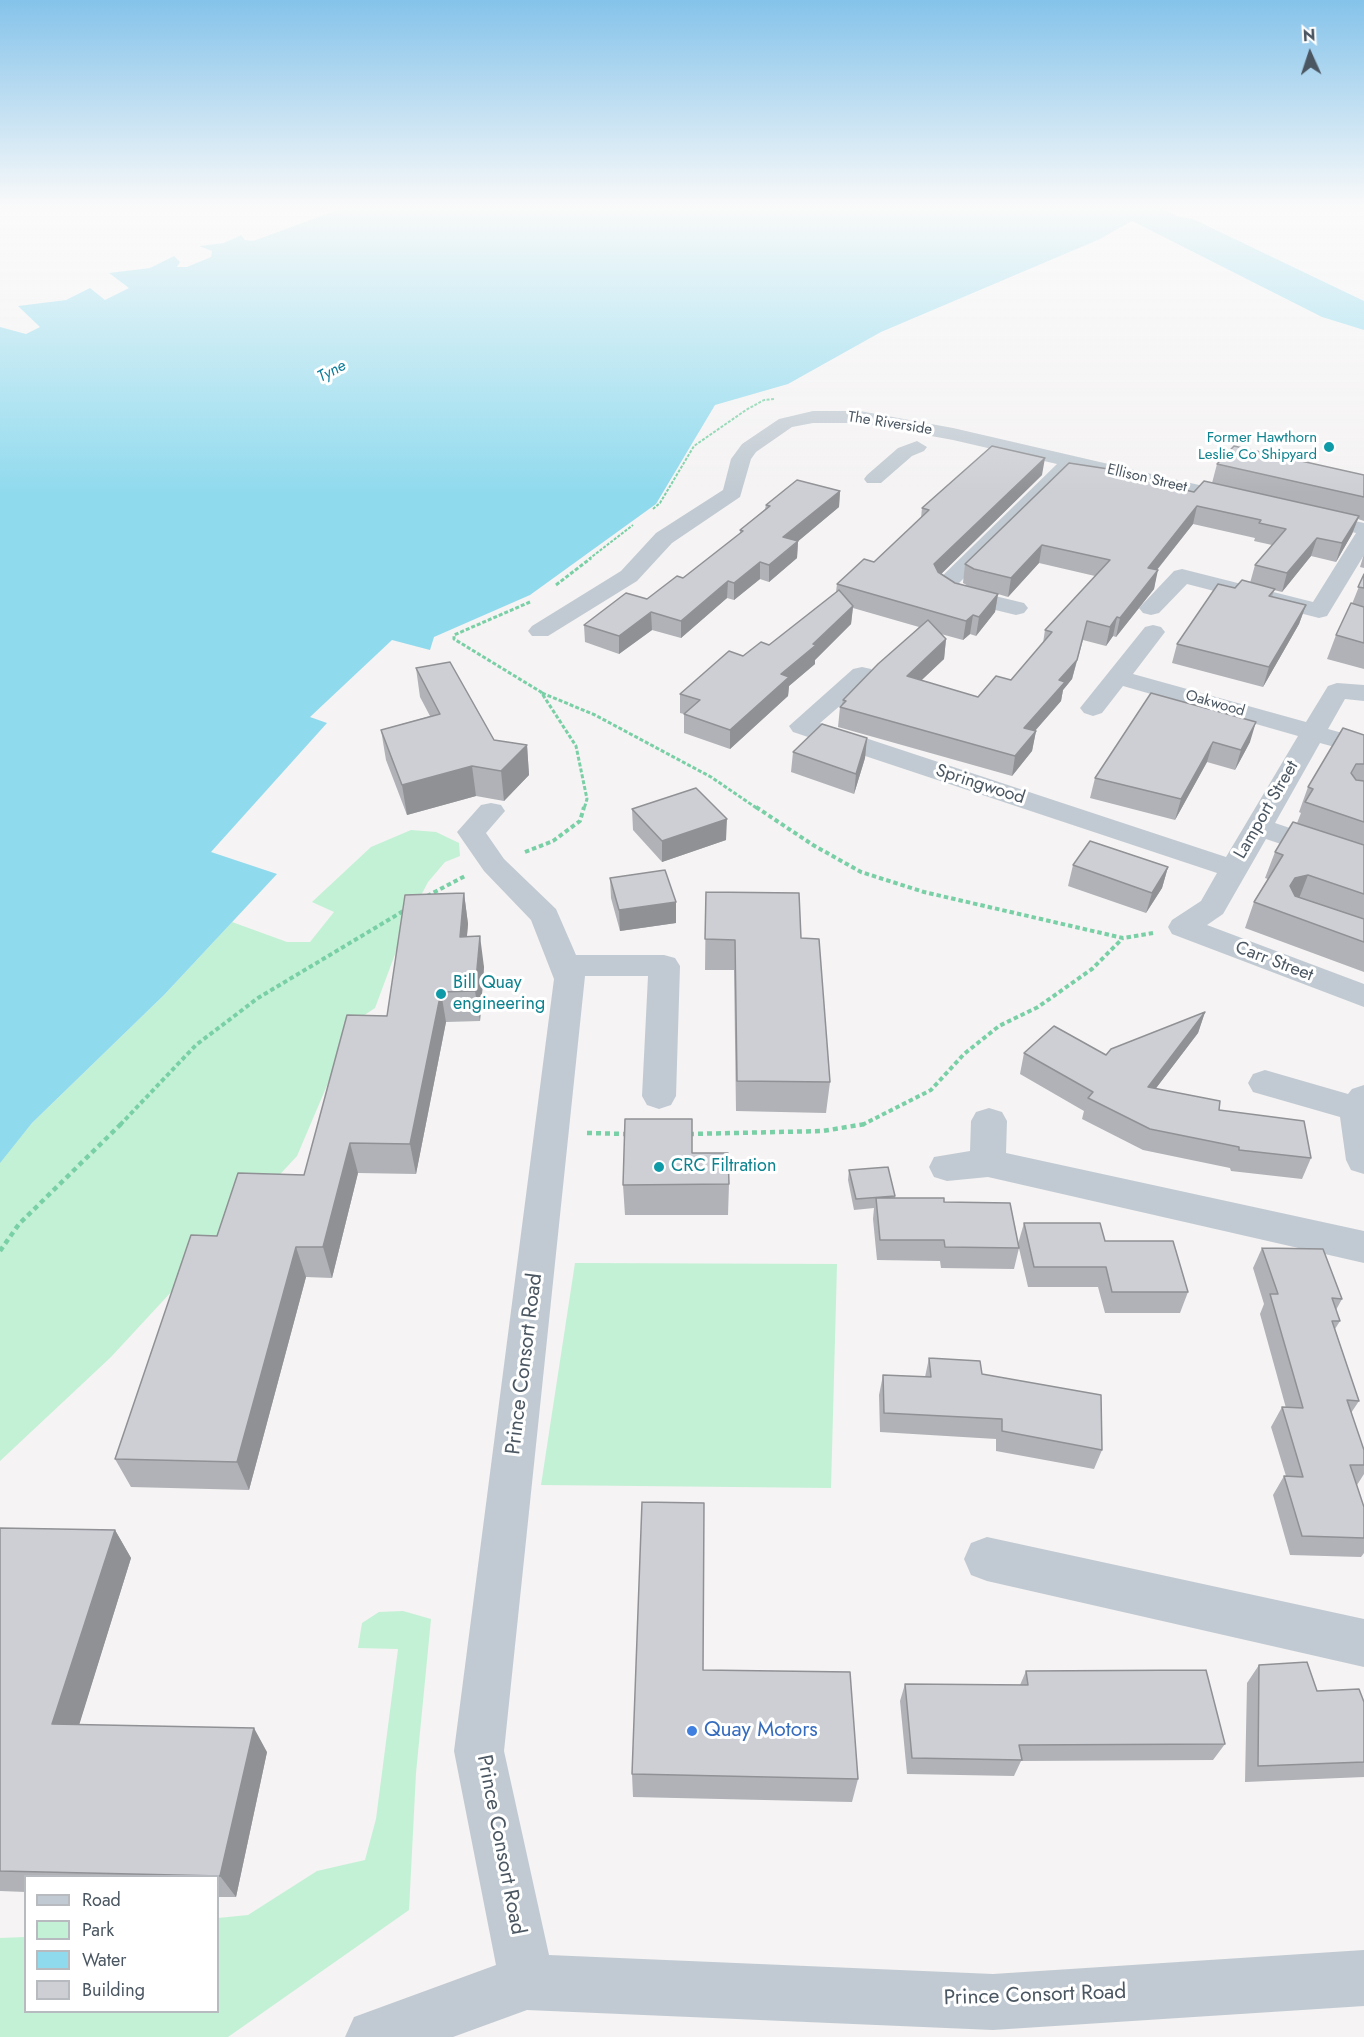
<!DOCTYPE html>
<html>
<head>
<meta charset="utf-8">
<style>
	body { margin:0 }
	#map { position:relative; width:1364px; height:2037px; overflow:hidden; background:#f5f3f3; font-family:Jost,sans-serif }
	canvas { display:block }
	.legend { position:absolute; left:24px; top:1875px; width:195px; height:138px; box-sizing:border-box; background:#fff; border:2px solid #b7bbc0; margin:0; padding:8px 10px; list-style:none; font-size:18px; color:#4a5661 }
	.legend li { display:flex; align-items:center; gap:12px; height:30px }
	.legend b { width:30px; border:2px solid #b7bbc0 }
	.north { position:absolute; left:1280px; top:24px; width:60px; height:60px; -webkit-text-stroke:4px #fff; paint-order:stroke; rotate:357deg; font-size:16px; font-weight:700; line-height:24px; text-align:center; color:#4a5661 }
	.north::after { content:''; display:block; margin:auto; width:21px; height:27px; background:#4a5661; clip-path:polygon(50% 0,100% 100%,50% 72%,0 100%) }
</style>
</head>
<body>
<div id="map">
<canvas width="1364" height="2037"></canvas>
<ul class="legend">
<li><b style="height:8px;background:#c1cad2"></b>Road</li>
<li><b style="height:16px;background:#c3f1d5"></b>Park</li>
<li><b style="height:16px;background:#90daee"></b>Water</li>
<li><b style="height:16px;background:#cdcfd5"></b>Building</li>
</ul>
<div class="north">N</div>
</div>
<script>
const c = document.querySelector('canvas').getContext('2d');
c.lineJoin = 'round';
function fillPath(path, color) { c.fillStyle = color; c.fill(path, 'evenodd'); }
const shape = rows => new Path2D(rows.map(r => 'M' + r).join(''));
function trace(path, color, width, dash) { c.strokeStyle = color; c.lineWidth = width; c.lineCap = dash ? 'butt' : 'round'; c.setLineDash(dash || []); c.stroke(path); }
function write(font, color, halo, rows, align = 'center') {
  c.font = font + ' Jost,sans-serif'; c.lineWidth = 6; c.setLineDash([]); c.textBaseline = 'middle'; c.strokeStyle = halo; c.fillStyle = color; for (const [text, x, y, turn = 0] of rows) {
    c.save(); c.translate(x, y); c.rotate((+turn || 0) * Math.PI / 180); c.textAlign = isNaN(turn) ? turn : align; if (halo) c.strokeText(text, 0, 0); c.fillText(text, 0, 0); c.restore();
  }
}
const green = shape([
	[411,830,436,832,459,843,460,856,445,862,428,882,407,922,375,1008,354,1022,297,1156,111,1357,0,1461,0,1161,32,1123,164,995,232,922,287,942,310,942,334,912,312,902,371,847],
	[575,1263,837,1264,831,1488,541,1485],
	[403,1611,431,1619,416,1773,409,1910,228,2037,0,2037,0,1938,25,1937,26,2012,218,2012,218,1918,248,1915,317,1871,365,1860,376,1819,398,1649,358,1648,362,1623,379,1612]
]);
const water = shape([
	[343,208,1162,208,1177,216,1193,219,1364,301,1364,330,1322,317,1132,221,1100,239,881,332,788,384,715,405,656,504,530,595,434,637,430,650,392,640,310,717,327,723,211,852,277,874,164,995,32,1123,0,1163,0,327,26,334,40,327,18,306,66,300,90,288,105,300,129,288,109,273,150,268,174,256,180,262,177,267,187,267,211,257,212,251,199,246,224,243,241,235,245,240,253,241]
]);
const pathFar3 = shape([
	[653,509,660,503,694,446,746,410,764,400,774,399],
	[589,559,633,525]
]);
const pathFar2 = shape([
	[556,585,591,558],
	[530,602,454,635,454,639,541,692,576,746,587,799,584,809],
	[542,693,595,715,711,777,758,809]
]);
const pathFar1 = shape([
	[756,807,813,845,861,872,924,892,1123,938,1153,933],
	[525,852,553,841,580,821,584,807],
	[427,896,465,876],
	[120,1125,196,1045,258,998,405,910],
	[862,1125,931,1090,964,1054,999,1026,1038,1007,1092,969,1122,939]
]);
const path = shape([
	[587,1133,628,1134],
	[689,1134,823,1131,865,1124],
	[0,1251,19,1224,121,1124]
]);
const minor = shape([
	[813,411,860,411,953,428,1238,494,1245,496,1248,500,1245,504,1238,506,1075,468,959,583,970,590,1024,603,1028,608,1024,613,1016,615,954,600,934,584,1057,464,953,440,860,423,813,423,792,427,756,452,751,459,740,497,672,543,637,581,548,636,532,636,528,631,532,626,621,571,656,533,723,490,731,459,742,444,779,419,813,411],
	[917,441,927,447,924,451,912,456,881,483,867,483,864,479,867,475,898,448,917,441],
	[1312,511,1364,523,1364,555,1327,616,1319,618,1187,584,1159,613,1151,615,1143,613,1139,608,1174,571,1182,569,1313,602,1356,533,1305,521,1301,517,1305,513,1312,511],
	[1153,625,1161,627,1165,632,1133,674,1306,722,1328,686,1337,683,1364,685,1364,701,1345,699,1328,729,1364,739,1364,755,1320,743,1275,823,1364,853,1364,872,1266,839,1223,914,1207,925,1364,984,1364,1007,1172,934,1168,927,1172,920,1201,901,1217,873,793,732,789,726,853,669,862,667,871,669,874,674,871,679,820,723,1226,857,1298,736,1123,686,1102,713,1093,716,1084,713,1080,708,1084,703,1145,627,1153,625],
	[491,803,501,805,505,811,486,833,504,859,556,909,576,955,664,955,675,958,680,966,676,1096,671,1105,659,1109,647,1105,642,1096,648,976,585,976,504,1751,549,1955,993,1974,1364,1950,1364,2006,993,2030,527,2010,453,2037,345,2037,354,2017,496,1965,454,1751,554,979,531,920,484,871,457,832,481,805,491,803],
	[1265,1070,1348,1094,1352,1089,1364,1085,1364,1174,1351,1170,1346,1160,1340,1117,1253,1092,1248,1083,1253,1074,1265,1070],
	[989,1108,1002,1112,1007,1121,1006,1153,1364,1231,1364,1263,988,1177,947,1181,934,1177,929,1167,934,1157,970,1151,971,1121,976,1112,989,1108],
	[987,1537,1364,1619,1364,1667,987,1581,971,1575,964,1559,971,1543,987,1537]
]);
const wall = shape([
	[1217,464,1364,475,1364,521,1358,519,1352,534,1336,562,1311,556,1282,592,1274,590,1272,597,1306,605,1299,624,1263,687,1172,663,1177,644,1235,588,1250,583,1255,565,1272,545,1254,541,1255,538,1193,524,1157,570,1154,589,1116,637,1113,636,1106,646,1083,640,1072,679,1063,690,1061,701,1035,731,1036,731,1032,751,1012,776,838,727,840,707,842,704,843,700,919,627,853,608,851,624,815,660,815,664,789,686,788,696,730,749,684,733,684,714,680,713,680,694,743,656,769,645,836,592,837,584,874,562,921,518,922,508,1042,475,941,574,955,583,968,586,963,583,965,564,1115,470,1114,475,1194,492,1212,483],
	[1039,563,1095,576,1045,630,1043,643,1011,680,978,697,921,680,944,659,946,639,941,634,963,640,970,634,976,636,995,612,998,594,1008,597],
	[840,491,839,507,798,541,797,558,769,582,760,579,734,600,727,598,681,638,652,630,619,654,585,642,584,625,647,599,683,578,740,534,740,530,765,509,766,505],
	[1364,554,1364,568,1360,567],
	[1364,574,1364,669,1327,659,1336,635,1352,604],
	[416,668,494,740,527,745,529,775,504,801,476,796,407,815,386,760,381,730,430,716,420,697],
	[1151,693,1250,742,1235,770,1207,762,1175,820,1090,798,1095,778],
	[1364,735,1364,972,1245,928,1254,902,1268,879,1265,878,1275,852,1297,823,1301,813,1299,812,1308,787],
	[867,738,865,758,854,794,791,772,793,752],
	[632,809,726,840,662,862,633,830],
	[1073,865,1168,867,1162,888,1146,913,1068,886],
	[610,878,676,923,620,931,611,898],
	[706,892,801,938,830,1082,826,1113,736,1111,734,970,705,970],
	[464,893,468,924,467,936,484,967,480,1021,446,1022,416,1174,358,1173,332,1278,306,1277,249,1490,131,1487,115,1459,217,1236,304,1175,387,1016],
	[1205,1012,1198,1033,1156,1088,1219,1110,1311,1158,1302,1179,1231,1171,1230,1168,1143,1150,1082,1119,1084,1111,1020,1074,1024,1053,1106,1055],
	[692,1153,729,1184,728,1215,625,1215,623,1185],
	[849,1170,895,1196,895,1198,944,1202,1019,1248,1014,1269,941,1268,940,1261,877,1260,873,1219,874,1208,854,1210,848,1180],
	[1024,1223,1105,1241,1188,1292,1180,1313,1105,1313,1098,1287,1028,1287,1018,1244],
	[1262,1248,1342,1299,1336,1310,1340,1321,1335,1329,1359,1401,1351,1413,1364,1450,1364,1474,1357,1485,1364,1507,1364,1553,1361,1557,1290,1555,1273,1495,1284,1476,1286,1476,1271,1427,1282,1407,1286,1408,1260,1314,1264,1304,1253,1268],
	[929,1358,982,1374,1102,1450,1094,1469,996,1451,996,1439,880,1432,879,1395,883,1375,925,1377],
	[0,1528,115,1530,131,1558,79,1724,267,1752,236,1897,218,1897,218,1876,26,1876,26,1892,0,1891],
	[1259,1665,1317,1691,1364,1702,1364,1777,1245,1782,1247,1683],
	[703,1670,858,1779,852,1802,633,1797,632,1774],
	[1026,1671,1225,1744,1213,1760,1021,1761,1014,1776,907,1774,900,1701,905,1684,1020,1685]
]);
const shadedWall = shape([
	[1045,458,1042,475,932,583,934,564],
	[840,491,839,507,783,554,783,537],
	[1197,506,1193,524,1144,586,1148,568],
	[1359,516,1352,534,1336,562,1342,543],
	[1317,538,1311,556,1282,592,1287,573],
	[798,541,797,558,769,582,769,565],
	[1042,545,1039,563,1008,597,1011,578],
	[760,562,760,579,734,600,734,583],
	[1158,570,1154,589,1116,637,1120,618],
	[728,581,727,598,681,638,681,621],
	[998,594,995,612,976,636,979,617],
	[1306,605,1299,624,1263,687,1269,667],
	[853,606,851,624,815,660,815,664,789,686,788,696,730,749,730,730,781,674],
	[651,612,652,630,619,654,619,636],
	[973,615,970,634,963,640,966,621],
	[1117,617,1113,636,1106,646,1110,627],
	[1087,621,1072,679,1063,690,1061,701,1020,748,1024,728,1059,680],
	[946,639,944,659,905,696,907,676],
	[1256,722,1250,742,1235,770,1241,750],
	[1036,731,1032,751,1012,776,1015,756],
	[867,738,865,758,854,794,856,774],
	[1213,742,1207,762,1175,820,1181,799],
	[527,745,529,775,504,801,501,771],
	[472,766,476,796,407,815,402,785],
	[727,819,726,840,662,862,662,841],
	[1168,867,1162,888,1146,913,1152,893],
	[1308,875,1298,901,1285,904,1280,912,1290,886,1295,878],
	[464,893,468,924,464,967,460,937],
	[676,902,676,923,620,931,619,910],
	[480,936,484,967,480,1021,475,991],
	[441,992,446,1022,416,1174,410,1144],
	[1205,1012,1198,1033,1141,1108,1148,1087],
	[350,1143,358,1173,332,1278,323,1247],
	[296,1247,306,1277,249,1490,237,1462],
	[115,1530,131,1558,72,1748,52,1724],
	[254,1728,267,1752,236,1897,220,1876]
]);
const building = shape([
	[992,446,1045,458,934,564,938,572,955,583,998,594,979,617,973,615,966,621,837,584,864,559,874,562,929,510,922,508,992,446],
	[1234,446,1364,475,1364,497,1217,464,1234,446],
	[1069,463,1115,470,1112,474,1194,492,1204,481,1359,516,1342,543,1317,538,1287,573,1255,565,1286,529,1259,523,1261,520,1197,506,1148,568,1158,570,1120,618,1117,617,1110,627,1087,621,1077,660,1059,680,1065,682,1024,728,1036,731,1015,756,840,707,846,701,843,700,878,664,928,620,946,639,907,676,978,697,996,676,1011,680,1052,632,1045,630,1110,560,1042,545,1011,578,974,569,965,564,1069,463],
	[797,480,840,491,783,537,798,541,769,565,760,562,734,583,728,581,681,621,651,612,619,636,584,625,626,593,647,599,677,576,683,578,743,531,740,530,770,506,766,505,797,480],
	[1364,574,1364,588,1358,587,1364,574],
	[1242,580,1275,589,1269,596,1306,605,1269,667,1177,644,1218,584,1235,588,1242,580],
	[839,590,853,606,813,644,816,645,781,674,789,677,730,730,684,714,700,700,680,694,729,651,743,656,761,642,769,645,839,590],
	[1351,603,1364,607,1364,643,1336,635,1351,603],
	[450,662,494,740,527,745,501,771,472,766,402,785,381,730,440,714,416,668,450,662],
	[1151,693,1256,722,1241,750,1213,742,1181,799,1095,778,1151,693],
	[822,724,867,738,856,774,793,752,822,724],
	[1343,728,1364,735,1364,764,1356,764,1351,773,1356,780,1364,781,1364,822,1305,802,1313,789,1308,787,1343,728],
	[696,788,727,819,662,841,632,809,696,788],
	[1293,822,1364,845,1364,894,1308,875,1295,878,1290,886,1295,896,1364,919,1364,942,1254,902,1283,855,1275,852,1293,822],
	[1090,841,1168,867,1152,893,1073,865,1090,841],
	[665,870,676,902,619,910,610,878,665,870],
	[706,892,799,893,801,938,819,939,830,1082,737,1081,735,940,705,939,706,892],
	[464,893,460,937,480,936,475,991,441,992,410,1144,350,1143,323,1247,296,1247,237,1462,115,1459,191,1235,217,1236,238,1173,304,1175,347,1015,387,1016,405,895,464,893],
	[1205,1012,1148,1087,1220,1101,1219,1110,1304,1121,1311,1158,1239,1150,1239,1147,1150,1129,1088,1098,1093,1092,1024,1053,1054,1026,1106,1055,1111,1049,1205,1012],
	[625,1119,692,1119,692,1153,728,1153,729,1184,623,1185,625,1119],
	[888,1167,895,1196,856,1199,849,1170,888,1167],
	[876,1198,944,1198,944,1202,1010,1203,1019,1248,945,1247,944,1240,880,1240,876,1198],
	[1024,1223,1100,1223,1105,1241,1173,1241,1188,1292,1112,1292,1106,1267,1034,1267,1024,1223],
	[1262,1248,1323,1249,1342,1299,1332,1298,1340,1321,1332,1321,1359,1401,1347,1400,1364,1450,1364,1465,1350,1465,1364,1507,1364,1538,1302,1536,1284,1476,1303,1477,1282,1407,1303,1408,1270,1294,1278,1294,1262,1248],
	[929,1358,980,1361,982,1374,1101,1395,1102,1450,1002,1431,1002,1419,884,1413,883,1375,931,1377,929,1358],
	[642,1502,704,1503,703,1670,850,1672,858,1779,632,1774,642,1502],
	[0,1528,115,1530,52,1724,254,1728,220,1876,0,1871,0,1528],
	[1307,1662,1317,1691,1359,1689,1364,1702,1364,1762,1258,1766,1259,1665,1307,1662],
	[1206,1670,1225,1744,1019,1745,1022,1760,912,1758,905,1684,1028,1685,1026,1671,1206,1670]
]);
const markers = [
	[1329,447,6,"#0f9aa8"],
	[441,994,6,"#0f9aa8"],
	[659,1167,6,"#0f9aa8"],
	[692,1731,6,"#3f7fe0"]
];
const farStreetnames = [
	["The Riverside",890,424,9],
	["Ellison Street",1147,479,13],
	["Oakwood",1215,704,16]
];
const farCulturenames = [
	["Former Hawthorn",1317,438],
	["Leslie Co Shipyard",1317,455]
];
const farWaternames = [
	["Tyne",332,372,-28]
];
const streetNames = [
	["Springwood",980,785,18],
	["Lamport Street",1267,810,-60],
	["Carr Street",1274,962,21]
];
const cultureNames = [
	["Bill Quay",453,984],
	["engineering",453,1005],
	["CRC Filtration",671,1167]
];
const nearStreetnames = [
	["Prince Consort Road",525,1364,-83],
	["Prince Consort Road",500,1845,79],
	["Prince Consort Road",1035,1996,-2]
];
const nearShopnames = [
	["Quay Motors",704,1731]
];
fillPath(green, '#c3f1d5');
fillPath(water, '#90daee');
trace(pathFar3, '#7ad0a6', 2, [3, 1.5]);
trace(pathFar2, '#7ad0a6', 3, [4, 2]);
trace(pathFar1, '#7ad0a6', 4, [4.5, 3]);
trace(path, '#7ad0a6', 4.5, [5, 4]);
fillPath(minor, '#c1cad2');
fillPath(wall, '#b0b2b7');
fillPath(shadedWall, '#909195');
fillPath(building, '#cdcfd5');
trace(building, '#909195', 1.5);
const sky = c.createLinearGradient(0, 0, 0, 493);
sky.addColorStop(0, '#85c3ea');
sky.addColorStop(0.42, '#fafafa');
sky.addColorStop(1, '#fafafa00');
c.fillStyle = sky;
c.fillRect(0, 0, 1364, 493);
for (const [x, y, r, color] of markers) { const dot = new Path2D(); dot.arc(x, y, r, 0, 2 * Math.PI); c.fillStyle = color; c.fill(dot); trace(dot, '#fff', 2); }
write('15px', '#4a5661', '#fff', farStreetnames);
write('15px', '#0d838f', '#fff', farCulturenames, 'right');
write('italic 16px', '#0c7c9b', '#fff', farWaternames);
write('18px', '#4a5661', '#fff', streetNames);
write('18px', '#0d838f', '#fff', cultureNames, 'left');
write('21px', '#4a5661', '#fff', nearStreetnames);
write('21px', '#366cbe', '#fff', nearShopnames, 'left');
</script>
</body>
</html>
